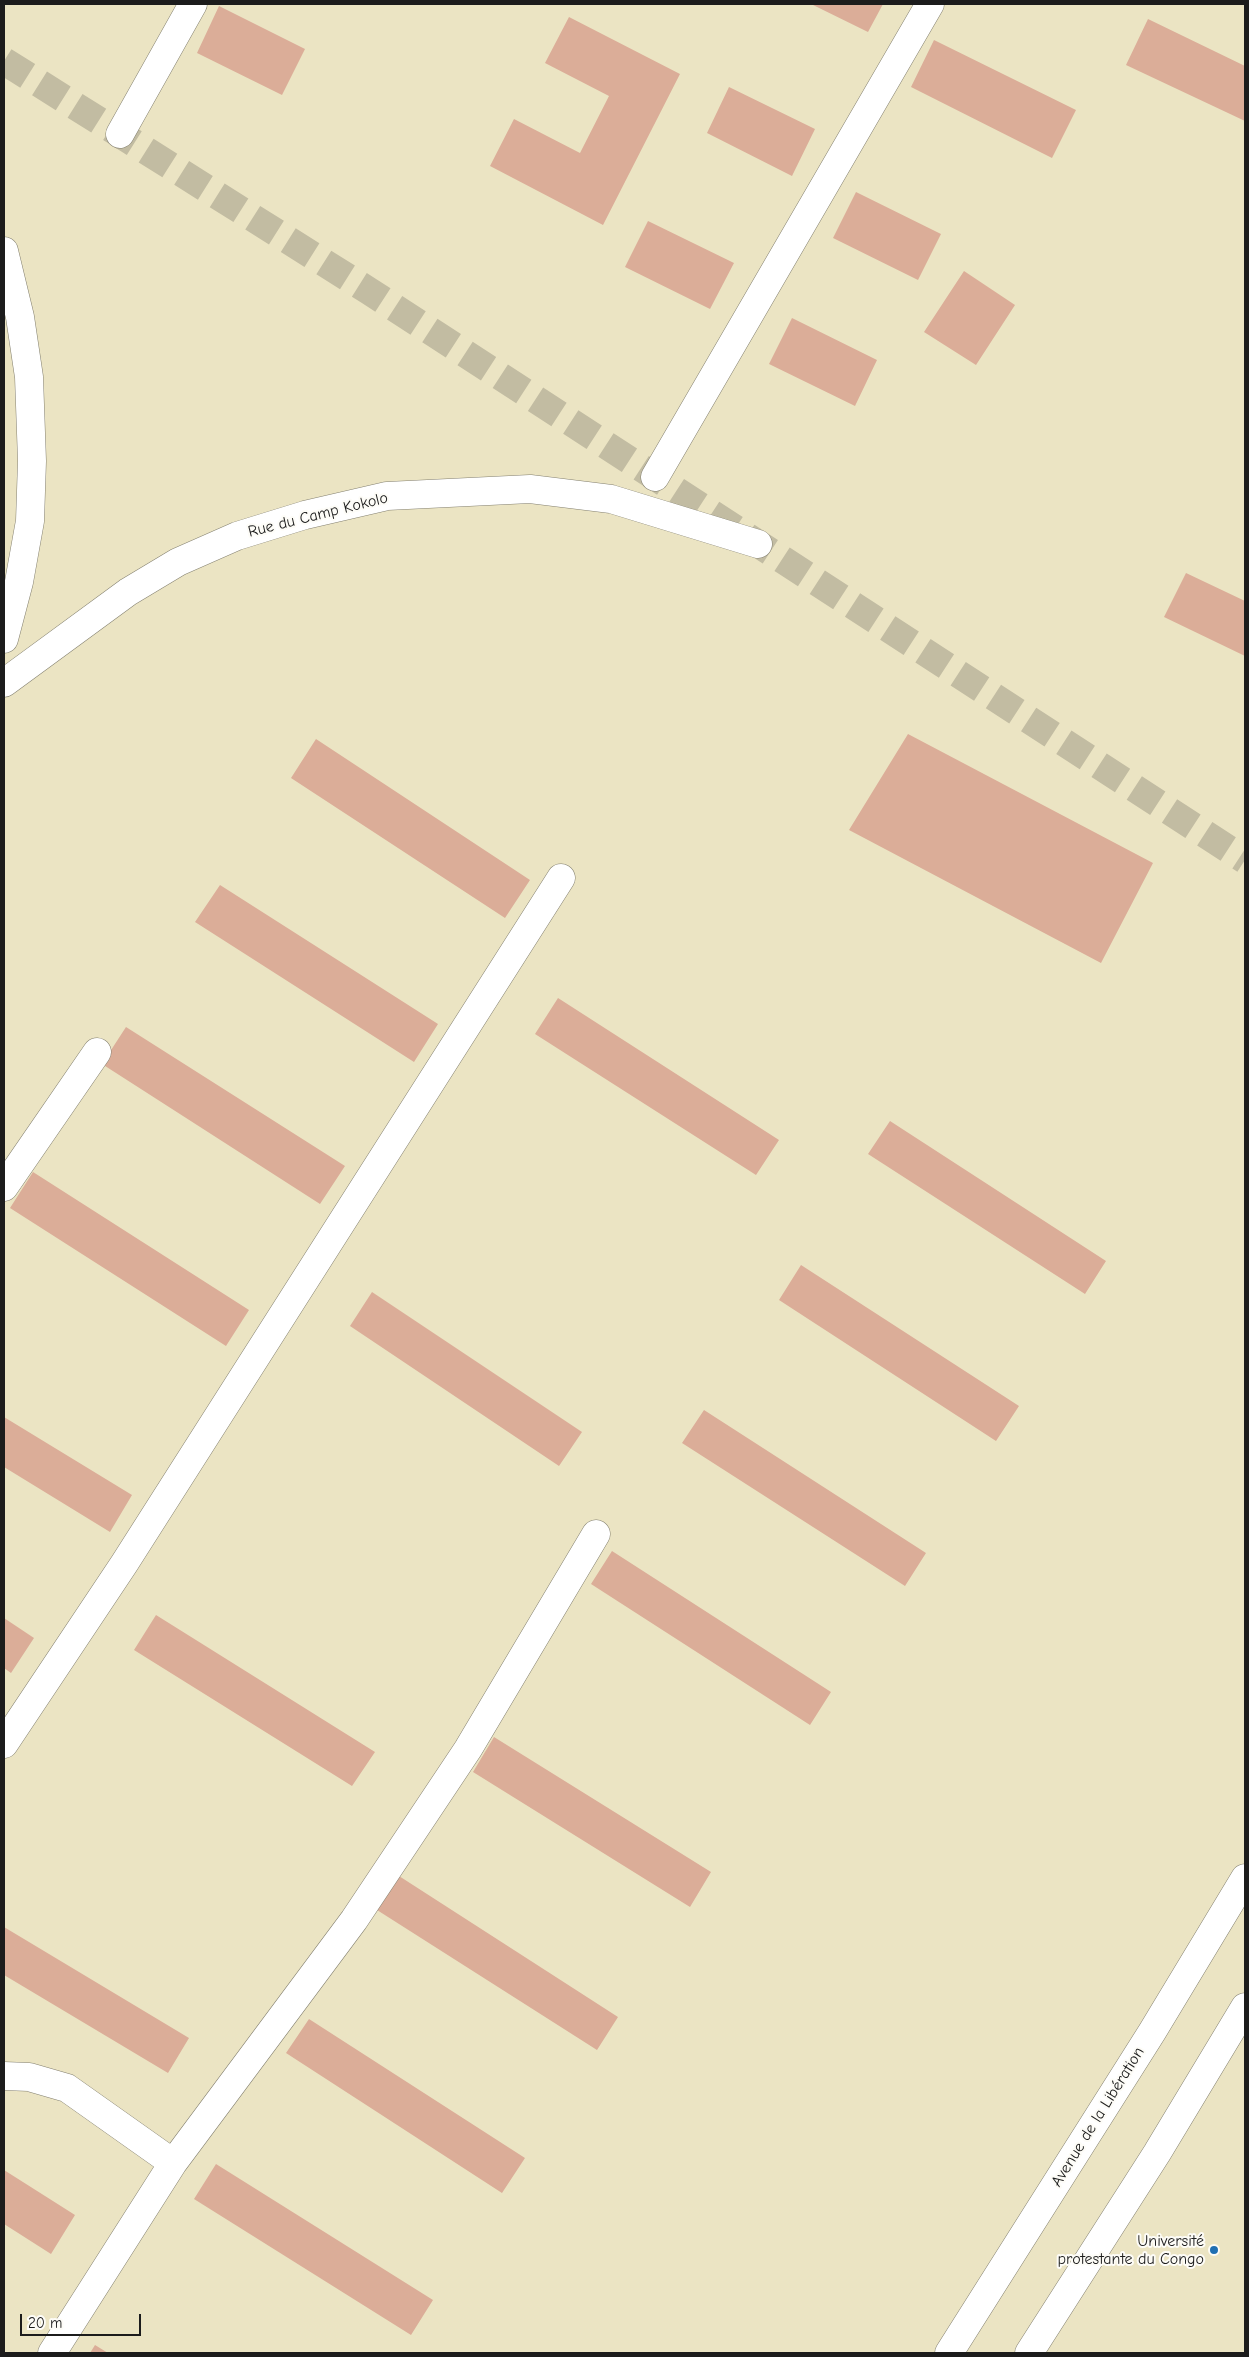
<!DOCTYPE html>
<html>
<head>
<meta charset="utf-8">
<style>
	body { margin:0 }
	#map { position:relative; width:1249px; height:2357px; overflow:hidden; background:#ebe4c3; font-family:"Comic Neue",sans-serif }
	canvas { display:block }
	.frame { position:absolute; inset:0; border:5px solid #1c1c1c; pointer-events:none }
	.scale { position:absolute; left:20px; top:2314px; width:121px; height:22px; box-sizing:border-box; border:2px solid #1c1c1c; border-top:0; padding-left:6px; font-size:15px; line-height:18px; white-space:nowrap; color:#1c1c1c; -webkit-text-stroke:4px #fdfcf7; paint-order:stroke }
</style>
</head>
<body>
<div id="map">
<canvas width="1249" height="2357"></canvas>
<div class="frame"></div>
<div class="scale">20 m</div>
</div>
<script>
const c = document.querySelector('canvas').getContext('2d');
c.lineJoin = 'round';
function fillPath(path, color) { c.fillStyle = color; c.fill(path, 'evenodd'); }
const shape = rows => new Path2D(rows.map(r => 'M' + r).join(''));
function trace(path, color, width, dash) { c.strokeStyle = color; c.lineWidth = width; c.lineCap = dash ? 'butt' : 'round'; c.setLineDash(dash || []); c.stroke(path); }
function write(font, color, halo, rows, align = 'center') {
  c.font = font + ' "Comic Neue",sans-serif'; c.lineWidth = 4; c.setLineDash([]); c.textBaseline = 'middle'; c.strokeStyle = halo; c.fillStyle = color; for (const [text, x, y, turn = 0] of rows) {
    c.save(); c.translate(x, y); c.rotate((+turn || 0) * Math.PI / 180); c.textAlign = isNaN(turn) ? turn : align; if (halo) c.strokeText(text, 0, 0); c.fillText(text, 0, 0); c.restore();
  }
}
const building = shape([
	[811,4,883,4,868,32],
	[219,6,305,49,282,95,197,53],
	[569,17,680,74,603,225,490,166,514,119,580,153,609,96,545,63],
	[1148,19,1245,66,1245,121,1126,65],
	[934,40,1076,110,1052,158,911,87],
	[729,87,815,129,792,176,707,133],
	[856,192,941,234,918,280,833,238],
	[648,221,734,263,710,309,625,267],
	[964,271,1015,305,976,365,924,332],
	[792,318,877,360,855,406,769,364],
	[1186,573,1245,601,1245,656,1164,617],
	[908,734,1153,863,1101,963,849,830],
	[316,739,530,880,505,918,291,778],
	[220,885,438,1024,414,1062,195,922],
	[558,998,779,1140,756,1175,535,1034],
	[126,1027,345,1166,320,1204,102,1064],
	[890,1121,1106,1261,1085,1294,868,1154],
	[33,1172,249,1310,226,1346,10,1208],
	[801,1265,1019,1406,996,1441,779,1300],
	[372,1292,582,1432,559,1466,350,1326],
	[704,1410,926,1553,905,1586,682,1443],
	[4,1417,132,1495,110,1532,4,1467],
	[612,1551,831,1692,810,1725,591,1584],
	[156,1615,375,1752,352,1786,134,1650],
	[4,1618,34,1638,11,1673,4,1668],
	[494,1737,711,1872,690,1907,473,1772],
	[399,1876,618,2017,597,2050,377,1910],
	[4,1927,189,2038,168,2073,4,1975],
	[309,2019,525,2158,502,2193,286,2053],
	[216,2164,433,2300,411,2335,194,2199],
	[4,2170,75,2215,51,2254,4,2224],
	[95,2345,108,2353,90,2353]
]);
const minorTunnel = shape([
	[4,61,369,291,1245,860]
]);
const minor = shape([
	[120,134,193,4],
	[4,251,20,317,29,377,32,461,30,521,19,582,4,639],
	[655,477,930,4],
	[4,683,128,592,178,562,237,536,305,515,387,496,530,489,611,499,758,544],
	[4,1187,97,1052],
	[4,1744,124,1564,561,878],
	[4,2076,29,2077,67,2088,173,2163],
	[52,2353,173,2163,354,1920,468,1749,596,1534]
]);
const major = shape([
	[949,2353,1152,2032,1245,1878],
	[1029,2353,1157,2153,1245,2007]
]);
const markers = [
	[1214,2250,5,"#1f6fb2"]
];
const streetNames = [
	["Rue du Camp Kokolo",318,515,-14],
	["Avenue de la Libération",1098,2117,-58]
];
const poiNames = [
	["Université",1204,2241],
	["protestante du Congo",1204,2259]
];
fillPath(building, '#dbad98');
trace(minorTunnel, '#c2bca2', 28, [28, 14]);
trace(minor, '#848070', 29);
trace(major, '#848070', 29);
trace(minor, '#fff', 28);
trace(major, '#fff', 28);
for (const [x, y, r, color] of markers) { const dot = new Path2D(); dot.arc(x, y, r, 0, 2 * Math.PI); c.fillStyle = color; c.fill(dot); trace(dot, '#fdfcf7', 2); }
write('16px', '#1c1c1c', '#fdfcf7', streetNames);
write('16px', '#1c1c1c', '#fdfcf7', poiNames, 'right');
</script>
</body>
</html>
